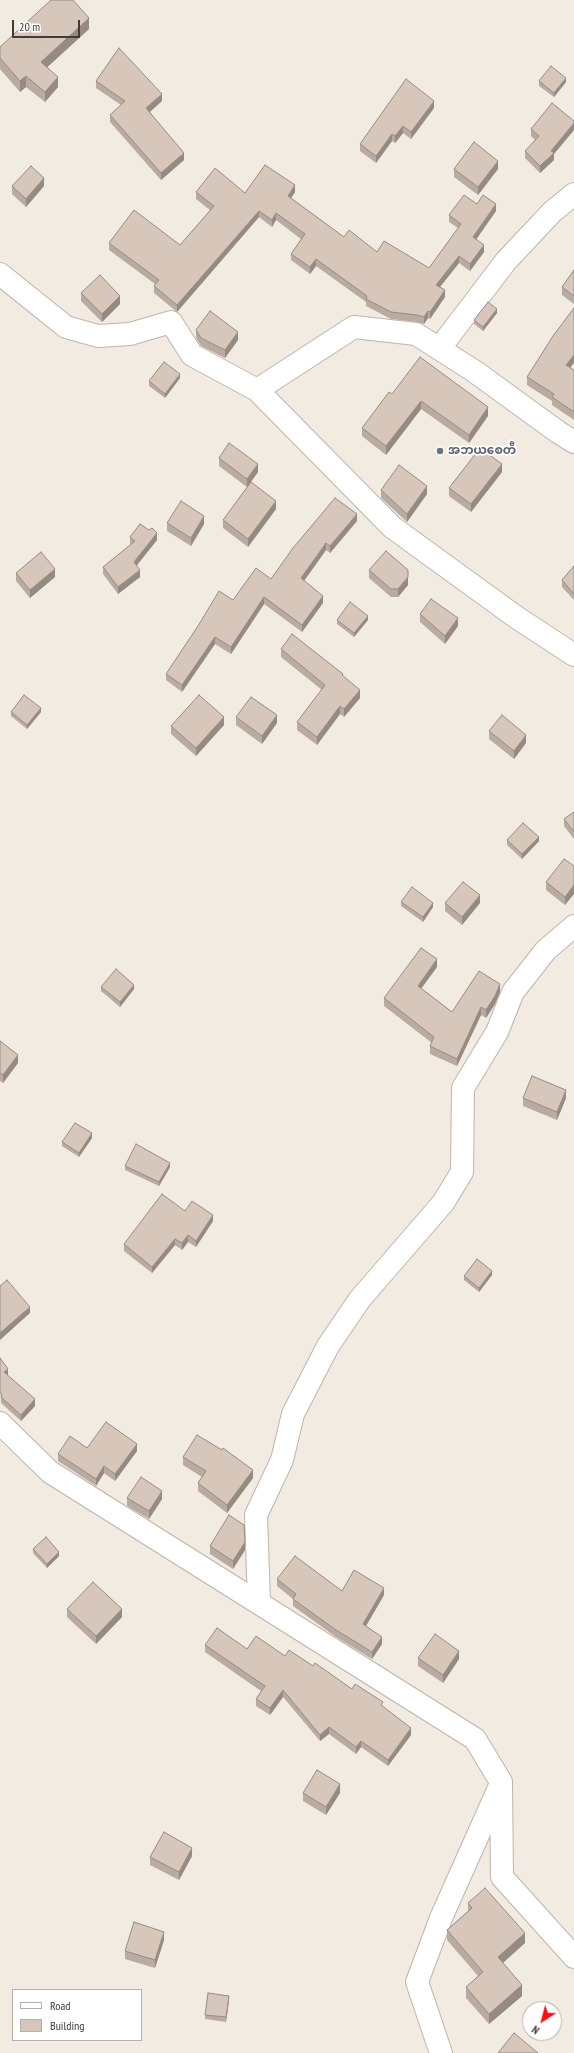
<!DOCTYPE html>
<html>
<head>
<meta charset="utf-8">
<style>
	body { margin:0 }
	#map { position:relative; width:574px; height:2053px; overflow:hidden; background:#f2ebe2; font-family:"PT Sans Narrow",sans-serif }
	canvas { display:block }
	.legend { position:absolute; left:12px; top:1989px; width:130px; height:52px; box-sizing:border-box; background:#fff; border:1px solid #b4b0ad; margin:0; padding:5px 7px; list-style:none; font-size:12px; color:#443a33 }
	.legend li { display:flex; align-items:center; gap:8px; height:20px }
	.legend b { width:20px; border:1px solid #b4b0ad }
	.north { position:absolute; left:522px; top:2001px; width:40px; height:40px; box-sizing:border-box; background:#fff; border:1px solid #b4b0ad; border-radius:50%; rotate:216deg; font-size:11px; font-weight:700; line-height:16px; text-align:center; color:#443a33 }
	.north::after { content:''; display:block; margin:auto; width:14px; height:18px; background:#ff0c10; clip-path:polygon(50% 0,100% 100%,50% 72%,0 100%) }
	.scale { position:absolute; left:12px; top:20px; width:68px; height:18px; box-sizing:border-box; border:2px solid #443a33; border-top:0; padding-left:5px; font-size:12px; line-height:14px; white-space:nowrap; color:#443a33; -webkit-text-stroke:3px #fff; paint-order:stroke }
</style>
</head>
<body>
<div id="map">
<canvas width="574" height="2053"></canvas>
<ul class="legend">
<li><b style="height:5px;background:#fff"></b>Road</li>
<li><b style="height:11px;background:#d7c7bb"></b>Building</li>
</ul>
<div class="north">N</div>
<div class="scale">20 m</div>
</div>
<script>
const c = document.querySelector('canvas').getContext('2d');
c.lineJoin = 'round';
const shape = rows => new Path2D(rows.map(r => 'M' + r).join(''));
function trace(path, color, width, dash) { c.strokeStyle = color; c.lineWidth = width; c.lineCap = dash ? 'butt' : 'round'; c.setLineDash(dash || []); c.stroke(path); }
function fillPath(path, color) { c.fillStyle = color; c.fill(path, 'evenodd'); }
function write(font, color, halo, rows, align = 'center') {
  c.font = font + ' "PT Sans Narrow","Noto Sans Myanmar",sans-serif'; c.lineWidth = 3.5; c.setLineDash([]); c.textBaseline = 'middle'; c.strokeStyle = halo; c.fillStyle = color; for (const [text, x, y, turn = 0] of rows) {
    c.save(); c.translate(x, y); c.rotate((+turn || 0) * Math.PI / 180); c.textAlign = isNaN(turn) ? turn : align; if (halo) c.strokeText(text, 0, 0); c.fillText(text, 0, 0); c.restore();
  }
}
const minor = shape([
	[0,274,66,327,98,336,130,334,171,322,192,355,257,390,392,527,516,617,574,655],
	[439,349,506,261,552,212,574,194],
	[257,390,354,327,416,334,474,371,558,432,574,442],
	[0,1423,50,1472,475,1739,501,1782,502,1877,574,1957],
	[259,1603,256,1515,282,1460,293,1414,328,1346,360,1299,443,1203,462,1172,463,1088,497,1032,513,992,546,950,574,926],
	[441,2053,417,1982,441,1918,499,1788]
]);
const wall = shape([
	[89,29,47,67,58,87,45,102,26,87,20,92,0,69,0,47],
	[96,81,162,101,150,112,184,160,161,180,110,122,110,115,121,105,96,88],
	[539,81,566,82,554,97,539,86],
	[434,108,411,139,403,133,395,143,392,141,376,163,360,151,360,144],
	[574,121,574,130,554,154,554,160,540,173,525,158,525,151,535,140,531,136,531,129],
	[454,169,498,169,478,195,454,177],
	[12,186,44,186,26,207,12,194],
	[196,192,245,193,295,192,291,198,344,237,377,252,429,268,458,228,449,222,449,215,477,204,496,211,476,239,484,252,470,271,459,263,440,287,445,297,430,319,428,318,424,324,417,322,391,319,366,306,366,302,316,266,310,274,291,260,291,254,301,239,276,220,272,227,259,217,177,312,154,293,154,286,155,284,109,250,109,243,180,245,210,210,196,199],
	[574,270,574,304,562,295,562,287],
	[81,293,120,304,102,322,81,301],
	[497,313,483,331,474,324,474,320],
	[196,330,238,340,225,358,201,346,196,338],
	[570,368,574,370,574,420,552,405,552,401,527,385,527,377],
	[180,378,165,398,149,386,149,381],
	[392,394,488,416,469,443,421,409,386,455,362,436,362,428],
	[219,458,258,472,251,482,276,509,248,547,223,528,223,520,247,487,219,466],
	[502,472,471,512,449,496,449,488],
	[381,490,427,494,407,522,381,498],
	[357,521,330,553,326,550,304,581,323,603,302,632,264,604,231,654,215,644,182,692,166,680,166,674,233,600,271,579],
	[167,523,204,524,191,546,167,531],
	[149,530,157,540,136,566,140,577,118,594,103,574,103,567,131,545,130,544,130,537],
	[574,566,574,600,562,587,562,580],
	[369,570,408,585,398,597,391,597,369,578],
	[16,573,55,577,30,598,16,581],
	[420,614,458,626,445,644,420,622],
	[337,620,368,620,354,637,337,624],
	[281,649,343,676,360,698,344,717,340,714,317,745,297,730,297,722,322,690,281,657],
	[11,712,41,712,27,729,11,716],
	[236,717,277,723,262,744,236,725],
	[224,725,196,756,171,734,171,726],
	[489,731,526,743,514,759,489,739],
	[574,812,574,839,564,826,564,819],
	[507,840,539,841,522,859,507,845],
	[574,866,565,905,546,890,546,882],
	[401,902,433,907,423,922,401,906],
	[445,903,480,903,462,925,445,911],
	[437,967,421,988,452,1012,500,992,495,1004,486,1018,481,1015,457,1066,430,1054,430,1046,432,1043,384,1006,384,998],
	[101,987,134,989,120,1007,101,991],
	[0,1041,18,1063,3,1083,0,1081],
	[523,1098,566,1098,557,1120,523,1106],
	[92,1138,79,1157,62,1146,62,1142],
	[125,1166,170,1167,159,1186,125,1170],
	[185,1211,213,1221,196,1247,188,1242,182,1250,175,1245,152,1273,124,1251,124,1244],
	[492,1275,479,1292,464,1280,464,1276],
	[0,1358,8,1376,35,1406,21,1421,1,1403],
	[87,1448,137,1451,115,1481,104,1473,96,1486,58,1461,58,1454],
	[183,1457,253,1478,227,1513,198,1491,198,1483,202,1477,183,1465],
	[127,1498,162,1499,149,1519,127,1506],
	[210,1546,245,1550,233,1569,210,1554],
	[33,1549,59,1556,47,1568,33,1553],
	[277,1579,342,1591,384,1595,366,1626,382,1644,372,1659,336,1637,293,1606,293,1599,277,1586],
	[67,1609,122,1617,96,1644,67,1617],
	[205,1645,247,1649,285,1656,313,1666,383,1707,411,1735,388,1766,361,1747,356,1754,329,1734,320,1741,283,1697,270,1715,256,1706,256,1699,261,1691,205,1652],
	[418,1658,459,1659,443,1683,418,1666],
	[303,1793,340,1793,326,1815,303,1801],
	[192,1856,179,1880,150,1865,150,1857],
	[468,1903,525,1943,503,1963,522,1996,489,2024,466,1998,466,1987,478,1976,447,1940,447,1930,468,1911],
	[164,1940,155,1968,125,1959,125,1951],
	[229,2000,226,2022,205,2019,205,2015]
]);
const shadedWall = shape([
	[89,18,89,29,41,73,41,62],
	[26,76,26,87,20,92,20,81],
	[58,77,58,87,45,102,45,92],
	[566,78,566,82,554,97,554,93],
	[162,94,162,101,146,115,146,108],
	[434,101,434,108,411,139,411,132],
	[574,123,574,130,554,154,554,160,540,173,540,166,551,151],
	[403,126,403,133,395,143,395,136],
	[392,134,392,141,376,163,376,156],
	[184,153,184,160,161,180,161,173],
	[498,161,498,169,478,195,478,187],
	[44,178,44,186,26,207,26,199],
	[295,185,295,192,288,203,288,196],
	[496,204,496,211,473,244,473,237],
	[259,211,259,217,177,312,177,305],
	[276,213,276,220,272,227,272,220],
	[484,245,484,252,470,271,470,264],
	[459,256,459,263,436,292,436,285],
	[316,259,316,266,310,274,310,267],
	[445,290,445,297,430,319,430,312],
	[120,296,120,304,102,322,102,314],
	[497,309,497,313,483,331,483,327],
	[428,311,428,318,424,324,424,317],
	[238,332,238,340,225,358,225,350],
	[574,355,574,363,566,373,566,365],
	[180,374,180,378,165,398,165,394],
	[421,401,421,409,386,455,386,446],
	[488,407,488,416,469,443,469,435],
	[258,464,258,472,247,487,247,479],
	[502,464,502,472,471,512,471,504],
	[427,486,427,494,407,522,407,514],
	[276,501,276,509,248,547,248,539],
	[357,514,357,521,330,553,330,546],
	[204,516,204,524,191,546,191,538],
	[157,533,157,540,134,569,134,562],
	[326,543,326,550,301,585,301,578],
	[55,569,55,577,30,598,30,590],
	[140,570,140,577,118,594,118,587],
	[408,577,408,585,398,597,398,589],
	[323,596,323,603,302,632,302,625],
	[264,597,264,604,231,654,231,647],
	[368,616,368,620,354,637,354,633],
	[458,618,458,626,445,644,445,636],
	[215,637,215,644,182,692,182,685],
	[360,690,360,698,344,717,344,709],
	[340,706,340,714,317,745,317,737],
	[41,708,41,712,27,729,27,725],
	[277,715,277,723,262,744,262,736],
	[224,717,224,725,196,756,196,748],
	[526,735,526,743,514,759,514,751],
	[539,837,539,841,522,859,522,854],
	[574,885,574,894,565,905,565,897],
	[480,895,480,903,462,925,462,917],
	[433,903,433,907,423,922,423,917],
	[437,959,437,967,418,993,418,986],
	[500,984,500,992,495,1004,486,1018,486,1010],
	[134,985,134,989,120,1007,120,1002],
	[481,1007,481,1015,457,1066,457,1059],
	[18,1055,18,1063,3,1083,3,1075],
	[566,1090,566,1098,557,1120,557,1112],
	[92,1133,92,1138,79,1157,79,1153],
	[170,1163,170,1167,159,1186,159,1182],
	[213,1215,213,1221,196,1247,196,1241],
	[188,1235,188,1242,182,1250,182,1243],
	[175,1239,175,1245,152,1273,152,1267],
	[492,1271,492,1275,479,1292,479,1288],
	[30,1307,30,1313,0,1340,0,1333],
	[8,1369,8,1376,4,1372],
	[35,1399,35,1406,21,1421,21,1415],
	[137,1444,137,1451,115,1481,115,1474],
	[104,1466,104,1473,96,1486,96,1479],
	[253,1470,253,1478,227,1513,227,1505],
	[162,1491,162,1499,149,1519,149,1511],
	[245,1542,245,1550,233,1569,233,1561],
	[59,1552,59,1556,47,1568,47,1564],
	[384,1588,384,1595,363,1631,363,1624],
	[122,1609,122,1617,96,1644,96,1636],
	[382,1637,382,1644,372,1659,372,1652],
	[459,1651,459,1659,443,1683,443,1675],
	[283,1690,283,1697,270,1715,270,1708],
	[329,1727,329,1734,320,1741,320,1735],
	[411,1728,411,1735,388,1766,388,1760],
	[361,1741,361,1747,356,1754,356,1747],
	[340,1784,340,1793,326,1815,326,1807],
	[192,1848,192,1856,179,1880,179,1872],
	[164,1932,164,1940,155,1968,155,1960],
	[525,1933,525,1943,498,1967,498,1957],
	[522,1985,522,1996,489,2024,489,2014],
	[229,1996,229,2000,226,2022,226,2017]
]);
const building = shape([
	[51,0,73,0,89,18,41,62,58,77,45,92,26,76,20,81,0,58,0,47,51,0],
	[119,48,162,94,146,108,184,153,161,173,110,115,125,101,96,81,119,48],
	[551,66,566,78,554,93,539,81,551,66],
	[406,79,434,101,411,132,403,126,395,136,392,134,376,156,360,144,406,79],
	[552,103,574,121,574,123,551,151,554,153,540,166,525,151,539,136,531,129,552,103],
	[474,142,498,161,478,187,454,169,474,142],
	[265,165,295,185,288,196,344,237,349,230,377,252,384,241,429,268,461,224,449,215,464,195,477,204,483,195,496,204,473,237,484,245,470,264,459,256,436,285,445,290,430,312,428,311,424,317,417,315,391,312,366,299,367,296,316,259,310,267,291,254,305,234,276,213,272,220,259,211,177,305,154,286,159,280,109,243,134,210,180,245,214,206,196,192,215,168,245,193,265,165],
	[31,166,44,178,26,199,12,186,31,166],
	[574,270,574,296,562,287,574,270],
	[100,275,120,296,102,314,81,293,100,275],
	[488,302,497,309,483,327,474,320,488,302],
	[574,308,574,355,566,365,574,370,574,412,552,397,554,394,527,377,553,336,574,308],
	[210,311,238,332,225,350,201,338,196,330,210,311],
	[420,357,488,407,469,435,421,401,386,446,362,428,389,392,392,394,420,357],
	[164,362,180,374,165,394,149,381,164,362],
	[229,443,258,464,247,479,219,458,229,443],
	[480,448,502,464,471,504,449,488,480,448],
	[399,465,427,486,407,514,381,490,399,465],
	[251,482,276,501,248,539,223,520,251,482],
	[335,498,357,514,330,546,326,543,301,578,323,596,302,625,264,597,231,647,215,637,182,685,166,674,198,626,219,591,233,600,256,568,271,579,293,548,335,498],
	[181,501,204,516,191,538,167,523,181,501],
	[140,524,149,530,152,528,157,533,134,562,140,570,118,587,103,567,135,541,130,537,140,524],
	[386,551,408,570,408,577,398,589,391,589,369,570,386,551],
	[41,552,55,569,30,590,16,573,41,552],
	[574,566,574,594,562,580,574,566],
	[431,599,458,618,445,636,420,614,431,599],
	[350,602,368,616,354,633,337,620,350,602],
	[292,634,343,674,342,675,360,690,344,709,340,706,317,737,297,722,325,685,281,649,292,634],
	[24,695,41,708,27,725,11,712,24,695],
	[199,695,224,717,196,748,171,726,199,695],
	[251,697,277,715,262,736,236,717,251,697],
	[502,715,526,735,514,751,489,731,502,715],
	[574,812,574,832,564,819,574,812],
	[523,823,539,837,522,854,507,840,523,823],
	[564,859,574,866,574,885,565,897,546,882,564,859],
	[463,882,480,895,462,917,445,903,463,882],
	[412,887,433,903,423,917,401,902,412,887],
	[421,948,437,959,418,986,452,1012,479,971,500,984,495,996,486,1010,481,1007,457,1059,430,1046,434,1037,384,998,421,948],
	[116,969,134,985,120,1002,101,987,116,969],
	[0,1041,18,1055,3,1075,0,1073,0,1041],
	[532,1076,566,1090,557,1112,523,1098,532,1076],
	[75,1123,92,1133,79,1153,62,1142,75,1123],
	[136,1144,170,1163,159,1182,125,1166,136,1144],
	[162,1194,185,1211,192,1201,213,1215,196,1241,188,1235,182,1243,175,1239,152,1267,124,1244,162,1194],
	[477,1259,492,1271,479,1288,464,1276,477,1259],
	[7,1280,30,1307,0,1333,0,1286,7,1280],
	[0,1358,8,1369,4,1372,35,1399,21,1415,1,1397,2,1395,0,1392,0,1358],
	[106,1422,137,1444,115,1474,104,1466,96,1479,58,1454,70,1436,87,1448,106,1422],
	[197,1435,222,1450,223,1448,253,1470,227,1505,198,1483,206,1471,183,1457,197,1435],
	[141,1477,162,1491,149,1511,127,1498,141,1477],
	[229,1515,244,1525,245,1542,233,1561,210,1546,229,1515],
	[46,1537,59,1552,47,1564,33,1549,46,1537],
	[295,1556,342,1591,354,1570,384,1588,363,1624,382,1637,372,1652,336,1630,293,1599,296,1594,277,1579,295,1556],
	[93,1582,122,1609,96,1636,67,1609,93,1582],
	[217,1628,247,1649,256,1636,285,1656,289,1650,313,1666,315,1663,352,1689,355,1684,383,1702,381,1705,411,1728,388,1760,361,1741,356,1747,329,1727,320,1735,283,1690,270,1708,256,1699,265,1686,205,1645,217,1628],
	[435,1634,459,1651,443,1675,418,1658,435,1634],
	[317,1770,340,1784,326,1807,303,1793,317,1770],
	[164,1832,192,1848,179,1872,150,1857,164,1832],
	[485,1888,525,1933,498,1957,522,1985,489,2014,466,1987,483,1972,447,1930,472,1908,468,1903,485,1888],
	[134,1922,164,1932,155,1960,125,1951,134,1922],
	[208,1993,229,1996,226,2017,205,2015,208,1993],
	[514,2033,538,2053,498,2053,514,2033]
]);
const markers = [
	[440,451,4,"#6b7280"]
];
const worshipNames = [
	["အဘယစေတီ",448,451]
];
trace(minor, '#c0b4a8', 24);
trace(minor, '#fff', 22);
fillPath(wall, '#b9aba1');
fillPath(shadedWall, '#968b83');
fillPath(building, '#d7c7bb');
trace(building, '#968b83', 1);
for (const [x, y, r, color] of markers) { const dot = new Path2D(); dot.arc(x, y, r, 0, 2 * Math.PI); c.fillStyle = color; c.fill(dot); trace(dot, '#fff', 1.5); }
write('bold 12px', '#5b616d', '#fff', worshipNames, 'left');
</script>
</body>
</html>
